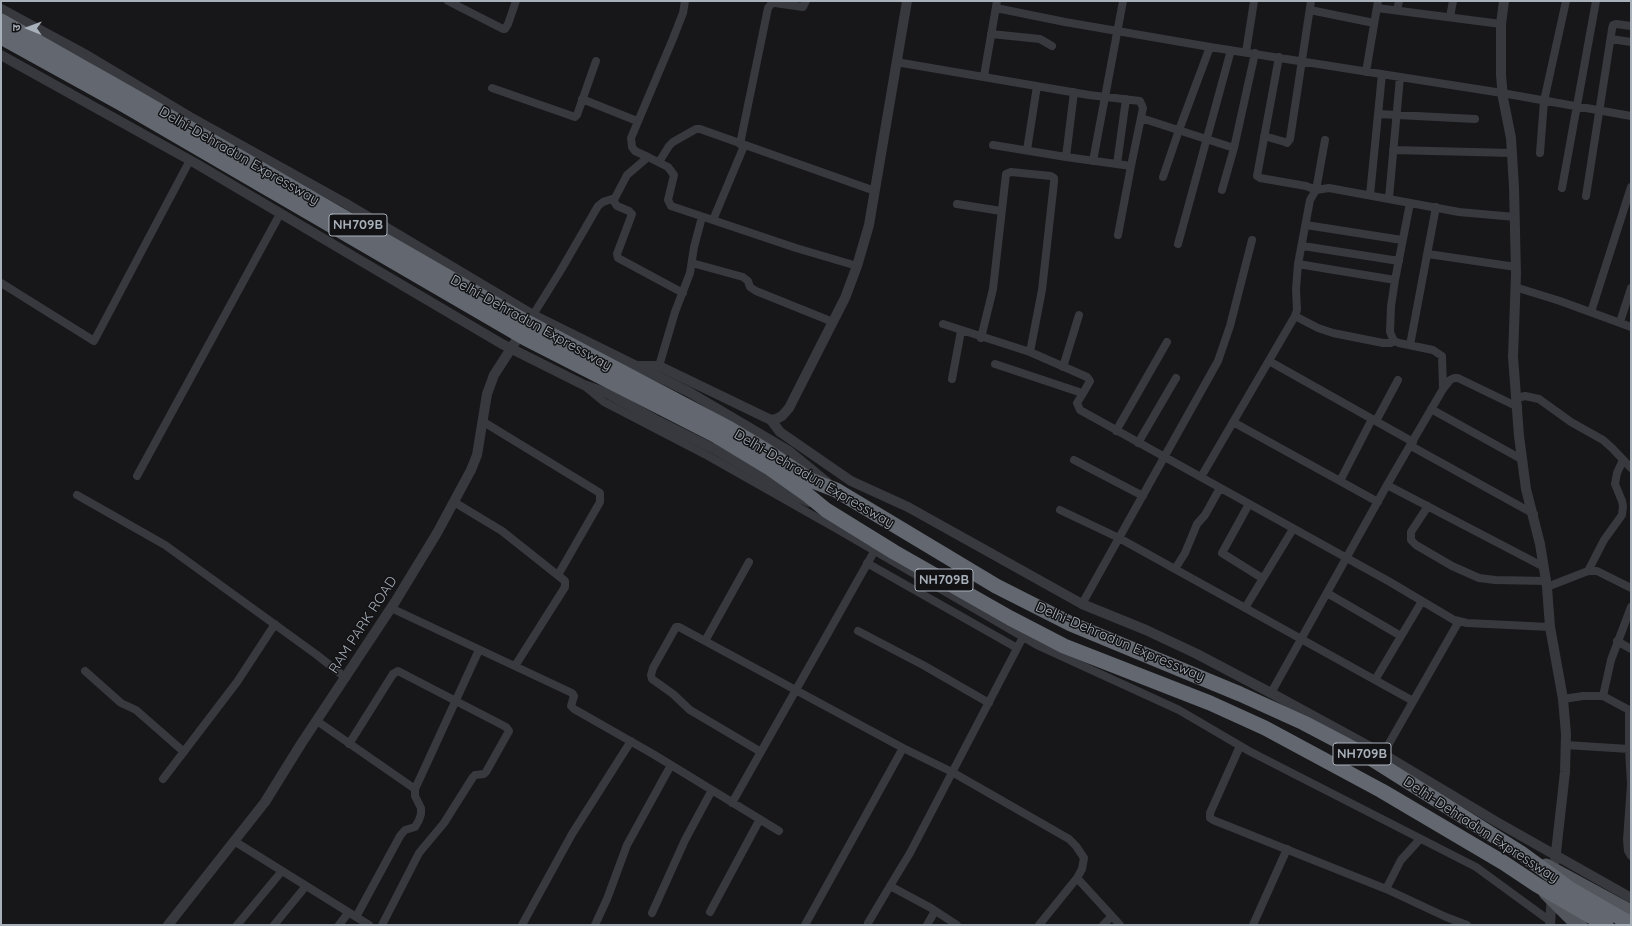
<!DOCTYPE html>
<html>
<head>
<meta charset="utf-8">
<style>
	body { margin:0 }
	#map { position:relative; width:1632px; height:926px; overflow:hidden; background:#171719; font-family:Quicksand,"Noto Sans Devanagari",sans-serif }
	canvas { display:block }
	.frame { position:absolute; inset:0; border:2px solid #a8b0ba; pointer-events:none }
	.north { position:absolute; left:8px; top:8px; width:40px; height:40px; -webkit-text-stroke:3px #121214; paint-order:stroke; rotate:271deg; font-size:11px; font-weight:700; line-height:16px; text-align:center; color:#a8b0ba }
	.north::after { content:''; display:block; margin:auto; width:14px; height:18px; background:#a8b0ba; clip-path:polygon(50% 0,100% 100%,50% 72%,0 100%) }
</style>
</head>
<body>
<div id="map">
<canvas width="1632" height="926"></canvas>
<div class="frame"></div>
<div class="north">उ</div>
</div>
<script>
const c = document.querySelector('canvas').getContext('2d');
c.lineJoin = 'round';
const shape = rows => new Path2D(rows.map(r => 'M' + r).join(''));
function trace(path, color, width, dash) { c.strokeStyle = color; c.lineWidth = width; c.lineCap = dash ? 'butt' : 'round'; c.setLineDash(dash || []); c.stroke(path); }
function write(font, color, halo, rows, align = 'center') {
  c.font = font + ' Quicksand,sans-serif'; c.lineWidth = 3; c.setLineDash([]); c.textBaseline = 'middle'; c.strokeStyle = halo; c.fillStyle = color; for (const [text, x, y, turn = 0] of rows) {
    c.save(); c.translate(x, y); c.rotate((+turn || 0) * Math.PI / 180); c.textAlign = isNaN(turn) ? turn : align; if (halo) c.strokeText(text, 0, 0); c.fillText(text, 0, 0); c.restore();
  }
}
const minor = shape([
	[448,1,503,29,505,29,508,24,516,1],
	[996,8,1065,22,1210,47,1502,93,1631,116],
	[1377,8,1501,24],
	[1310,10,1374,23],
	[1397,10,1399,1],
	[1450,17,1453,1],
	[991,34,1040,39,1052,46],
	[1611,39,1631,42],
	[1246,52,1254,1],
	[1279,57,1257,176,1260,178,1306,186,1316,190,1325,140],
	[896,62,1089,95,1140,101,1143,108,1131,166,1118,235],
	[1366,72,1378,1],
	[984,76,997,1],
	[492,88,575,117,577,115,596,61],
	[582,99,637,121],
	[1378,114,1475,119],
	[1141,118,1234,148,1255,53],
	[1264,136,1285,142,1287,143,1290,139,1311,1],
	[740,144,768,8,772,3,775,3,803,7,806,1],
	[993,145,1066,157,1131,166],
	[1027,150,1037,86],
	[1393,150,1512,153],
	[1540,153,1544,101,1566,1],
	[648,157,668,167,674,175,668,200,671,206,796,248,857,266],
	[1066,157,1074,92],
	[1093,161,1123,1],
	[659,162,669,146,673,142,696,129,700,129,875,191],
	[1117,164,1126,99],
	[1163,177,1179,130,1210,47],
	[1562,188,1596,1],
	[1222,190,1234,148],
	[1370,195,1382,74],
	[1586,196,1612,29,1613,25,1616,24,1631,26],
	[1389,198,1400,77],
	[613,200,617,206,629,211,632,214,617,254,618,258,683,293],
	[1410,203,1395,280,1391,306,1390,332,1394,341,1399,343,1433,350,1442,356,1443,389],
	[957,204,1001,211],
	[713,220,744,146],
	[1306,225,1402,240],
	[1178,244,1231,50],
	[1303,246,1399,261],
	[1428,254,1516,267],
	[692,263,743,277,748,281,750,287,756,291,833,322],
	[1298,264,1395,280],
	[1,283,94,341,190,160],
	[1515,287,1560,301,1631,327],
	[1591,312,1631,187],
	[533,315,561,270,598,206,603,202,615,198,627,175,648,157,635,151,632,147,631,138,672,41,683,13,685,1],
	[1295,316,1318,328,1333,333,1383,343,1391,343,1394,341],
	[1620,322,1631,288],
	[943,324,1030,352,1087,377,1090,381,1082,395],
	[981,338,993,289,1006,174,1011,172,1051,176,1054,178,1054,182,1042,290,1030,352],
	[1410,345,1436,207],
	[1269,361,1413,442],
	[995,364,1079,392,1082,395,1077,403,1080,410,1390,582,1454,620,1467,623,1550,627],
	[659,366,675,312,690,273,694,247,702,217],
	[1063,367,1079,315],
	[952,379,961,331],
	[587,388,604,402,708,456,837,529,1037,645,1179,710,1249,751,1476,867,1550,921],
	[1517,398,1525,396,1539,399,1571,422,1603,440,1612,448,1631,468],
	[1431,409,1523,460],
	[482,421,600,493,600,502,558,575],
	[1376,421,1398,380],
	[1233,422,1378,502],
	[1116,431,1167,342],
	[1138,443,1176,378],
	[1411,446,1534,514],
	[1074,460,1143,496],
	[137,476,280,214],
	[1201,477,1295,316,1297,310,1296,289,1298,264,1310,200,1316,190,1329,188,1459,212,1515,217],
	[1340,481,1372,419],
	[1387,485,1544,567],
	[77,495,165,545,317,655,346,678],
	[454,502,502,531,565,581,565,587,515,666],
	[1249,504,1222,553,1262,578],
	[1428,506,1411,532,1411,540,1416,545,1452,566,1479,578,1495,580,1547,581],
	[1060,510,1119,538,1413,701],
	[867,563,1017,648],
	[1175,569,1185,553,1197,524,1205,515,1220,488],
	[1588,571,1604,540,1622,515,1623,506,1622,501,1615,484,1617,473,1623,460],
	[1547,587,1588,571,1597,571,1631,588],
	[1327,593,1401,636],
	[1082,604,1218,361,1230,326,1252,240],
	[391,608,572,693,574,696,571,706,574,709,653,754,779,831],
	[1245,608,1293,529],
	[858,631,923,665,989,703],
	[705,641,749,562],
	[1617,641,1631,649],
	[85,671,121,703,136,710,184,752],
	[1375,680,1422,601],
	[1271,693,1387,485,1443,389,1450,380,1454,378,1458,378,1518,407],
	[1603,696,1611,660,1631,607],
	[1563,699,1583,696,1603,696,1631,711],
	[1629,710,1629,749],
	[317,721,415,789],
	[349,744,393,674,398,671,506,727,509,731,486,772,484,774,475,775,473,777,444,823,419,853,382,925],
	[1566,745,1629,749,1631,784,1627,840,1628,851,1631,856],
	[1240,746,1210,813,1210,818,1213,820,1386,889,1401,860,1420,839],
	[761,752,690,710,673,694,652,679,651,675,653,668,676,627,679,627,903,748,952,772,1069,839,1076,846,1084,858,1082,869,1077,878,1039,925],
	[1383,754,1459,621],
	[163,779,237,682,275,624],
	[732,803,875,550],
	[234,841,369,925],
	[1077,878,1120,925],
	[1386,889,1446,917,1467,925],
	[710,912,760,819],
	[652,913,685,840,712,790],
	[356,917,400,836,405,830,415,827,419,820,421,814,421,808,415,796,415,789,479,650],
	[868,923,890,886],
	[237,925,282,871],
	[274,925,306,886],
	[339,925,348,913],
	[522,925,572,834,631,741],
	[595,925,607,899,627,845,671,765],
	[805,925,903,748],
	[927,925,935,911],
	[957,925,931,908,890,886,910,853,1023,637],
	[1103,925,1112,916],
	[1253,925,1287,849]
]);
const tertiary = shape([
	[1504,1,1501,24,1501,75,1503,98,1511,138,1514,187,1516,274,1513,357,1519,436,1526,489,1540,544,1547,587,1550,627,1563,699,1566,734,1565,772,1555,861],
	[1,9,88,56,190,117,345,203,533,315,689,392,789,451,828,483],
	[1,55,195,163,502,344,584,385,607,393,656,420,714,449,791,494,809,502],
	[638,366,659,366,771,420,776,419,782,416,789,408,845,298,857,266,869,225,907,1],
	[771,420,780,432,851,481,908,507,1082,604,1146,630,1197,654,1271,693,1383,754,1495,821,1631,898],
	[168,925,265,802,301,744,395,602,437,533,471,470,477,455,487,394,494,375,523,330],
	[1550,925,1552,894]
]);
const primary = shape([
	[1546,865,1631,911],
	[1545,893,1571,919,1581,925]
]);
const motorway = shape([
	[1,21,130,94,521,319,730,429,765,450,810,480,836,490,996,586,1071,624,1240,694,1304,723,1367,756,1521,853,1570,889,1631,924],
	[1,37,124,105,525,338,715,435,768,467,809,496,826,510,894,552,1010,618,1064,646,1210,703,1265,728,1382,791,1504,863,1537,885,1606,925]
]);
const shields = [
	[358,225,58],
	[944,580,58],
	[1362,754,58]
];
const shieldNames = [
	["NH709B",358,225],
	["NH709B",944,580],
	["NH709B",1362,754]
];
const streetNames = [
	["Delhi-Dehradun Expressway",239,156,30],
	["Delhi-Dehradun Expressway",531,323,29],
	["Delhi-Dehradun Expressway",814,479,30],
	["RAM PARK ROAD",363,625,-57],
	["Delhi-Dehradun Expressway",1120,642,23],
	["Delhi-Dehradun Expressway",1481,830,33]
];
trace(minor, '#37393e', 8);
trace(tertiary, '#37393e', 10);
trace(primary, '#53575d', 13);
trace(motorway, '#636870', 15);
for (const [x, y, w] of shields) { const box = new Path2D(); box.roundRect(x - w / 2, y - 11, w, 22, 3); c.fillStyle = '#121214'; c.fill(box); trace(box, '#a8b0ba', 1); }
write('bold 13px', '#a8b0ba', null, shieldNames);
write('14px', '#a8b0ba', '#121214', streetNames);
</script>
</body>
</html>
